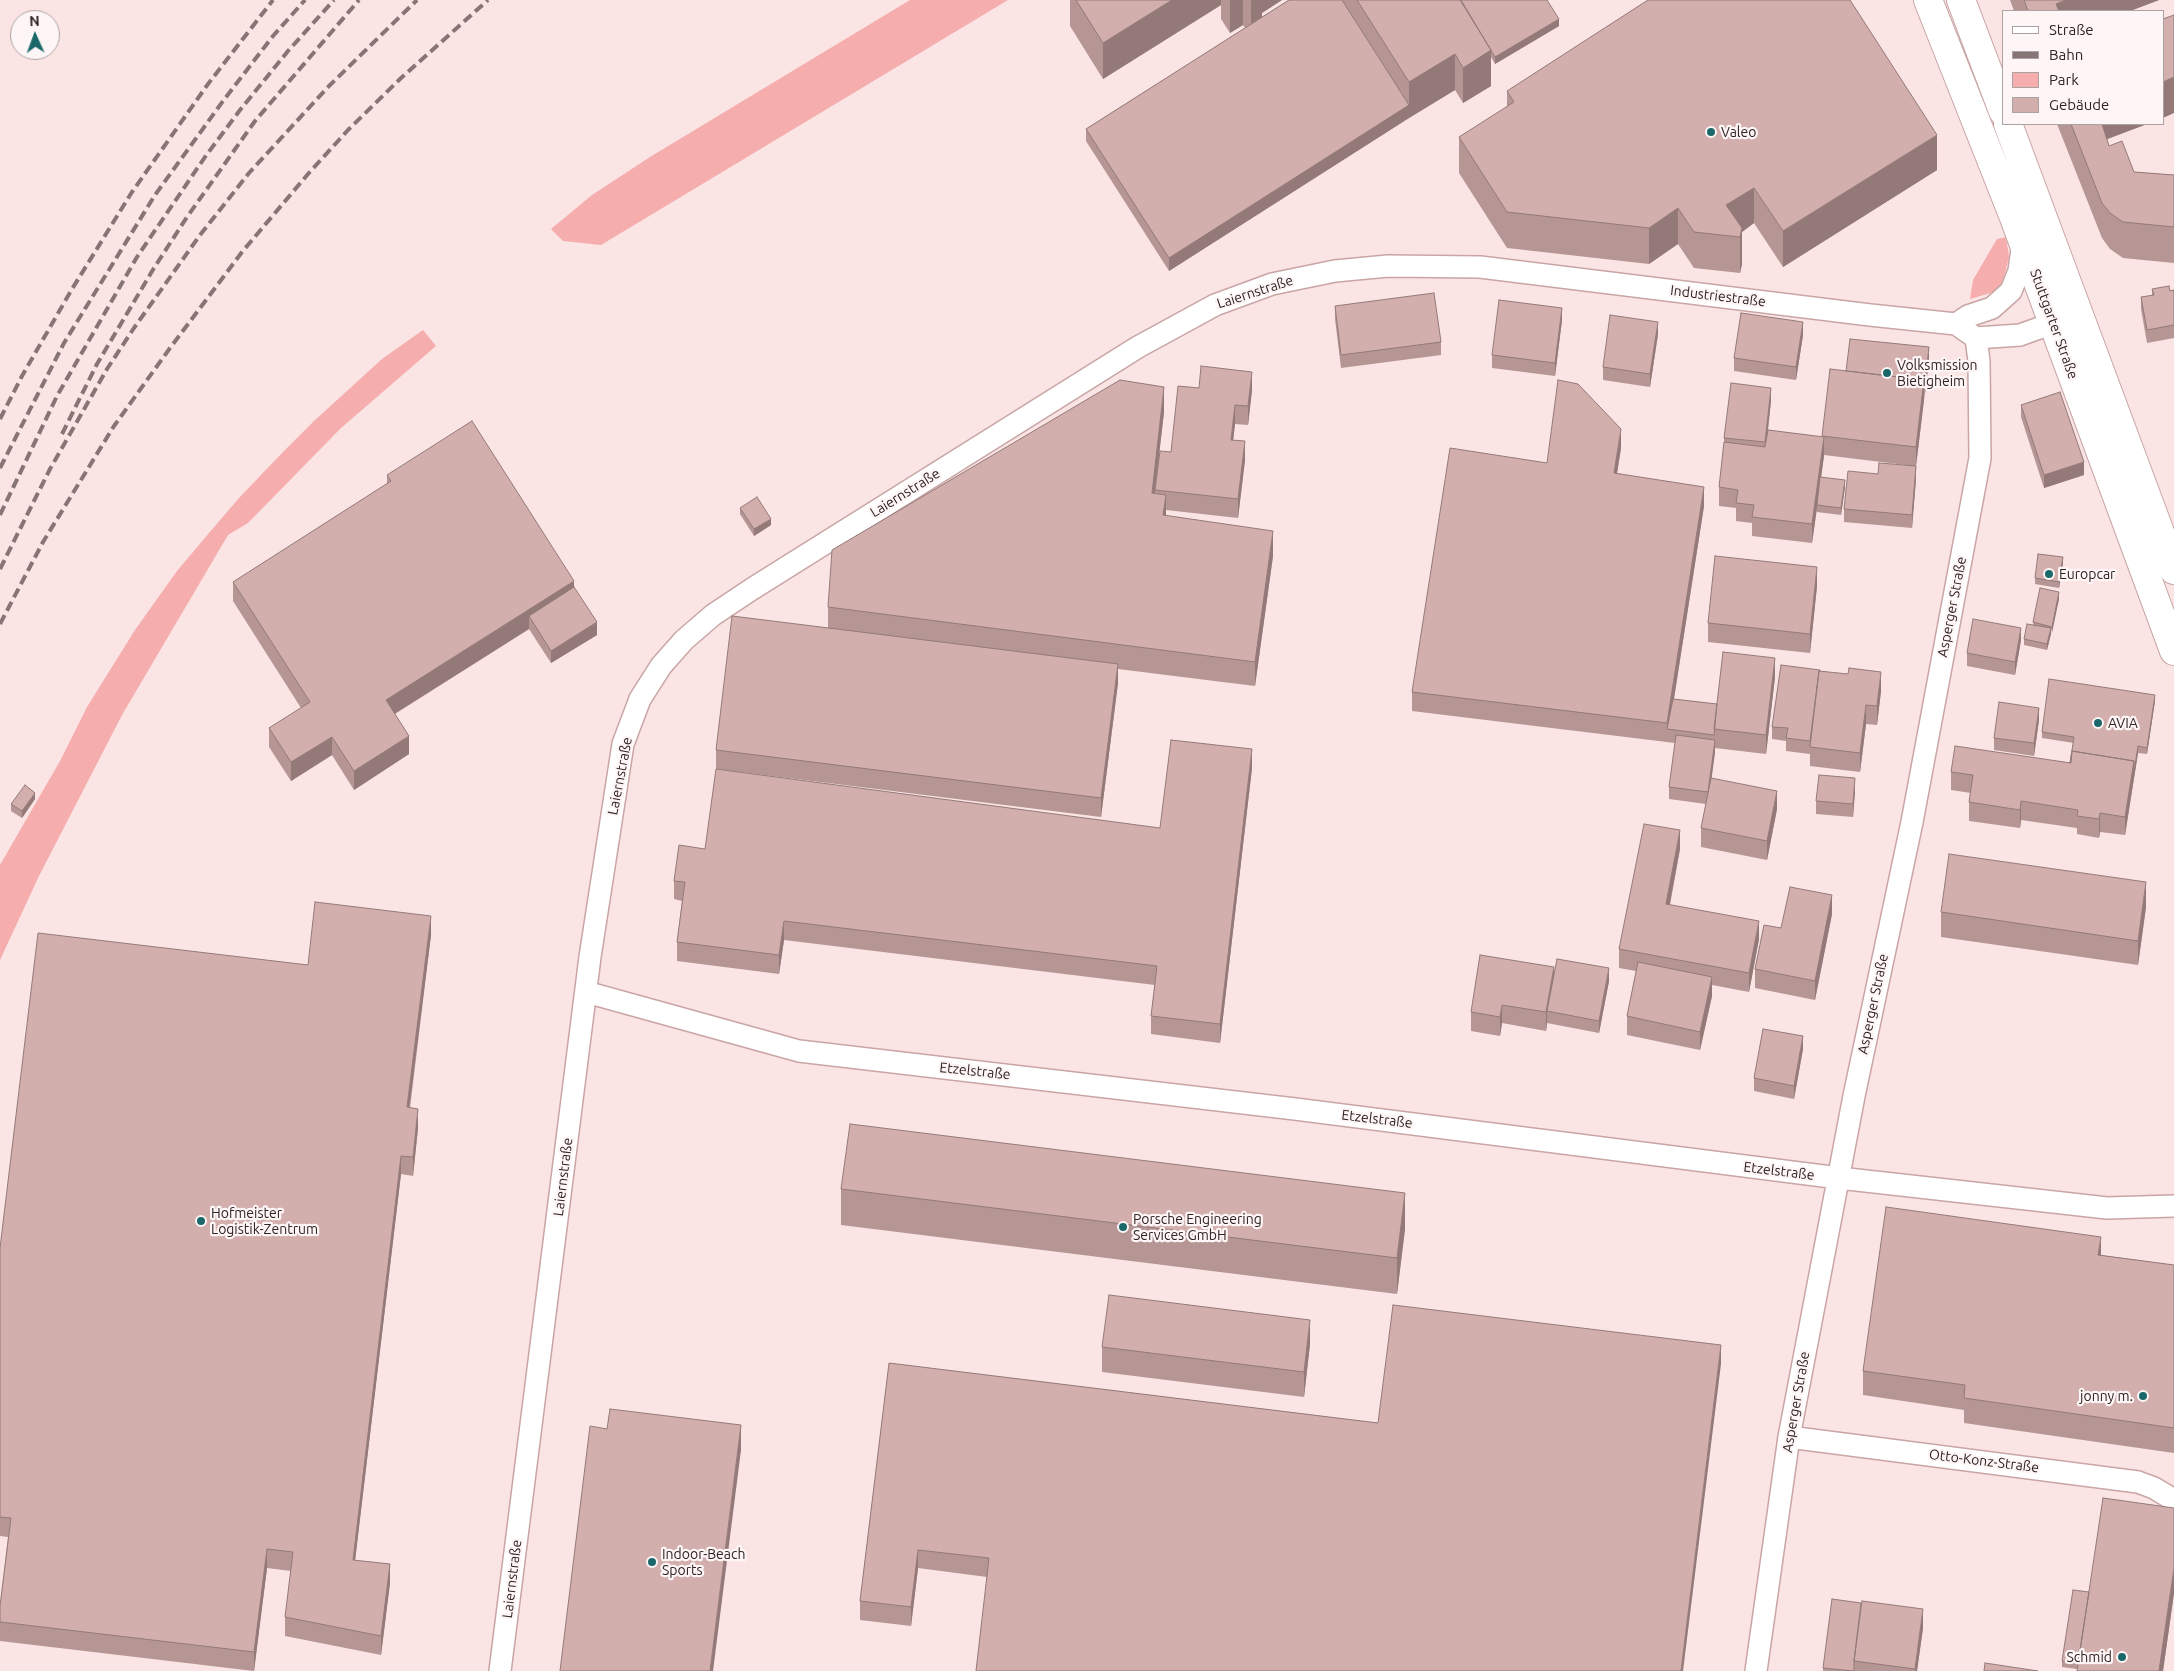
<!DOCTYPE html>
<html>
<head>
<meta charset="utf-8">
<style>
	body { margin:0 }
	#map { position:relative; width:2174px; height:1671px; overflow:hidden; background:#fbe4e4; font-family:Ubuntu,sans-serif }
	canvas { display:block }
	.legend { position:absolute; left:2002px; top:10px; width:162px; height:115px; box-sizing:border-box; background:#fef6f6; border:1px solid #aca2a1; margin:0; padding:6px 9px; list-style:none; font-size:15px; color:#302322 }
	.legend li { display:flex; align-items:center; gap:10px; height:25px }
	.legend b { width:25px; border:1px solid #aca2a1 }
	.north { position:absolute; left:10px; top:10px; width:50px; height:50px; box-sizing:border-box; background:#fef6f6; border:1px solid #aca2a1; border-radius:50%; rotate:358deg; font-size:14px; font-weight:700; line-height:20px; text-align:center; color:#302322 }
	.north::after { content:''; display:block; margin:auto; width:18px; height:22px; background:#1b686b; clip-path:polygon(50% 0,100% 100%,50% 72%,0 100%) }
</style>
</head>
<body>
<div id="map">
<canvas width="2174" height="1671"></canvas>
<ul class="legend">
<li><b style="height:6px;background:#fff"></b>Straße</li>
<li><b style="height:6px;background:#867574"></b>Bahn</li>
<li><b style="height:14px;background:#f5adae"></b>Park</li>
<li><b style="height:14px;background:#d2aead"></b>Gebäude</li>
</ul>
<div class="north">N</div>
</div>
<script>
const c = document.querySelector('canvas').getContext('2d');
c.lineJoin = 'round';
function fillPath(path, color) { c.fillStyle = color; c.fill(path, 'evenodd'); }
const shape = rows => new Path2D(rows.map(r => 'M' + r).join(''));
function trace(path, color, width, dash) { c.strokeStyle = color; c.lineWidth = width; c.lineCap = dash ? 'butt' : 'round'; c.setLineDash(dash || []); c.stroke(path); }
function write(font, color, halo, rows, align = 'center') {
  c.font = font + ' Ubuntu,sans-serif'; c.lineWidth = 4.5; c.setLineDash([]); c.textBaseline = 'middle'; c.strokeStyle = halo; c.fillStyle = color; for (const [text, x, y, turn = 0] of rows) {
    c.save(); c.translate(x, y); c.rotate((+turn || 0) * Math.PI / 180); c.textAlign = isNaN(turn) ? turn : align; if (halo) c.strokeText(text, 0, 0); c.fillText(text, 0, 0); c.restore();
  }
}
const green = shape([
	[910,0,1008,0,601,245,563,241,551,229,592,195,650,157],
	[2006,237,2009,257,2002,285,1994,292,1970,299,1973,280,1997,239],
	[423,330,436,346,341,428,248,523,228,535,122,715,39,876,0,960,0,865,60,761,87,707,135,630,177,571,209,533,239,498,283,452,314,421,382,359]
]);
const minor = shape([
	[1956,324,1968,316,1992,308,2011,291,2019,271,2023,241],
	[586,992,799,1051,1295,1109,1839,1178,2107,1208,2174,1206],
	[1789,1437,2138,1482,2154,1488,2174,1500],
	[500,1671,590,957,623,744,640,699,661,666,684,640,713,615,752,589,1138,347,1215,305,1272,284,1335,271,1388,266,1480,267,1870,315,1956,324,1976,338,2020,335,2067,318],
	[1756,1671,1789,1437,1854,1096,1912,822,1980,458,1979,361,1976,338]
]);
const primary = shape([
	[1928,0,2013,215,2174,651],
	[1961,0,2003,111],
	[2008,124,2174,570]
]);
const rail = shape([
	[0,419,22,376,72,289,132,192,208,84,273,0],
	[62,434,97,364,154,268,187,217,255,121,359,0],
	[0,468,64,343,155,195,223,101,273,36,305,0],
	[0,515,57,396,137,257,205,157,240,110,288,51,334,0],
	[0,569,50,469,107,369,134,328,200,235,249,173,329,86,417,0],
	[0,624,43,542,114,426,170,348,242,252,308,174,348,130,400,79,488,0]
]);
const wall = shape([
	[1070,0,1282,0,1262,13,1262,17,1289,0,1547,0,1559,26,1495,64,1491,57,1491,86,1463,103,1455,90,1409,118,1169,271,1086,141,1086,129,1245,28,1243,25,1230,33,1221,19,1221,5,1103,79,1070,26],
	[2010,0,2159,0,2130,11,2014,11],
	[1507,91,1937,170,1783,267,1754,223,1742,232,1742,264,1740,273,1694,268,1678,244,1649,264,1507,248,1459,173,1459,137,1507,107],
	[2057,124,2147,124,2107,139,2109,146,2134,172,2174,175,2174,263,2123,258,2110,249,2102,238],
	[2152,289,2170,291,2174,290,2174,338,2147,343,2141,309,2141,297,2152,295],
	[1335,306,1441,342,1441,355,1341,368,1335,319],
	[1562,320,1555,376,1492,368,1492,355],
	[1658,334,1650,387,1603,380,1603,367],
	[1803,335,1796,380,1734,371,1734,358],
	[1929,360,1916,466,1916,479,1912,528,1844,522,1844,509,1878,474,1906,465,1824,455,1821,477,1845,487,1841,515,1817,512,1817,509,1812,543,1752,536,1752,523,1736,521,1736,508,1719,506,1719,487,1724,445,1724,438,1771,401,1768,430,1822,437,1846,371],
	[1199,388,1252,390,1248,425,1235,424,1233,440,1245,460,1238,518,1166,510,1166,515,1273,556,1255,686,1118,669,1118,683,1101,817,716,769,716,750,828,628,828,607,1164,412,1154,493,1155,494,1155,490],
	[2021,405,2084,475,2044,488,2021,417],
	[1621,448,1617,474,1704,506,1674,699,1717,704,1775,677,1766,754,1715,748,1711,778,1777,809,1767,860,1701,847,1701,828,1706,804,1669,799,1669,787,1675,743,1412,711,1412,692,1547,463],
	[387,475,574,587,597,635,551,663,529,629,395,714,409,754,354,790,332,755,291,781,269,747,269,728,301,708,233,601,233,582,387,484],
	[740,508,771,525,754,536,740,514],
	[2063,564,2059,588,2035,584,2035,578],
	[1817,586,1810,653,1708,642,1708,623],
	[2059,599,2047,650,2024,645,2024,639,2033,625,2033,622],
	[2021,640,2015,675,1967,666,1967,653],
	[1820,671,1881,691,1877,725,1866,724,1860,772,1810,766,1810,754,1786,751,1786,741,1772,739,1772,727],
	[2155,701,2147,754,2138,753,2125,835,2100,832,2099,838,2077,834,2077,828,2021,820,2020,828,1969,821,1969,802,1971,793,1951,790,1951,772,2070,763,2074,743,2042,738,2042,732],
	[2039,720,2034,756,1994,750,1994,738],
	[1252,768,1220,1043,1151,1034,1151,1016,1155,985,784,940,779,974,677,961,677,942,682,901,674,899,674,881,705,849,1160,828],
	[1855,791,1853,817,1816,814,1816,801],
	[35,799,22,818,11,811,11,804],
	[1680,849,1670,905,1759,939,1749,992,1712,985,1712,996,1700,1050,1627,1035,1627,1016,1636,971,1619,968,1619,949],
	[2146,907,2138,965,1941,937,1941,912],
	[1832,914,1815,1000,1755,988,1755,969,1781,928],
	[431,935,410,1108,418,1128,413,1176,401,1174,355,1560,390,1583,381,1655,285,1636,285,1617,291,1571,267,1568,254,1671,0,1641,0,1606,8,1537,0,1536,0,1248,308,965],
	[1554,978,1609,981,1599,1033,1547,1023,1546,1031,1502,1023,1500,1036,1471,1031,1471,1012],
	[1803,1049,1794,1099,1754,1091,1754,1078],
	[841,1189,1405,1229,1397,1294,841,1225],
	[2101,1255,2174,1265,2174,1453,1964,1423,1964,1410,1863,1395,1863,1371],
	[1310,1344,1304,1397,1102,1372,1102,1347],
	[889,1363,1378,1423,1721,1364,987,1577,918,1568,911,1626,860,1620,860,1601],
	[2089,1592,2174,1593,2163,1671,2077,1671,2077,1669,2062,1667,2062,1661],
	[1923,1628,1917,1671,1823,1671,1823,1668]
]);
const shadedWall = shape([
	[1172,0,1221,0,1221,5,1103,79,1103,43],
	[1230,0,1243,0,1243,25,1230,33],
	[1252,0,1282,0,1262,13,1262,29,1251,37,1251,1],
	[2066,0,2159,0,2130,11,2056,11,2056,4],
	[1559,19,1559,26,1495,64,1495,57],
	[1491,50,1491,86,1463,103,1463,68],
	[1455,54,1455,90,1409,118,1169,271,1169,258,1409,105,1409,82],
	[2174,77,2174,113,2163,118,2163,82],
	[2097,124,2147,124,2097,143],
	[1937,135,1937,170,1783,267,1783,231],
	[1754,188,1754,223,1742,232,1742,264,1740,273,1740,237,1726,205],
	[1678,208,1678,244,1649,264,1649,228],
	[1562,308,1562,320,1555,376,1555,363],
	[1658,322,1658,334,1650,387,1650,374],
	[1803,322,1803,335,1796,380,1796,367],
	[1929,347,1929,360,1925,394,1925,381],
	[1252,372,1252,390,1248,425,1248,406],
	[1924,380,1924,399,1916,466,1916,447],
	[1164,387,1164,412,1152,518,1152,493],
	[1771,388,1771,401,1765,455,1765,442],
	[1235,405,1235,424,1231,459,1231,440],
	[1621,429,1621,448,1614,492,1614,473],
	[1824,437,1824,456,1812,543,1812,524],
	[1245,441,1245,460,1238,518,1238,499],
	[2084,462,2084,475,2044,488,2044,475],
	[1916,466,1916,479,1912,528,1912,515],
	[1845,480,1845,487,1841,515,1841,508],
	[1704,487,1704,506,1669,730,1667,729,1667,723],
	[1166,495,1166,520,1163,515],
	[771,519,771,525,754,536,754,529],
	[1273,531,1273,556,1255,686,1255,662],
	[2063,557,2063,564,2059,588,2059,582],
	[1817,567,1817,586,1810,653,1810,634],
	[574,581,574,600,529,616,529,629,386,719,386,700],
	[2059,592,2059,599,2052,633,2052,627],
	[597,622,597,635,551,663,551,651],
	[2021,628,2021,640,2015,675,2015,662],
	[2051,628,2051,634,2047,650,2047,644],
	[1775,658,1775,677,1766,754,1766,735],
	[1118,664,1118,683,1101,817,1101,798],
	[1881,672,1881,691,1877,725,1877,706],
	[2155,695,2155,701,2147,754,2147,748],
	[1866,705,1866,724,1860,772,1860,753],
	[2039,708,2039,720,2034,756,2034,743],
	[409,736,409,754,354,790,354,771],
	[332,737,332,755,291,781,291,762],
	[1715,740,1715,753,1708,805,1708,792],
	[2138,746,2138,753,2125,835,2125,817,2134,761],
	[1252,749,1252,768,1220,1043,1220,1024],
	[1855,778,1855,791,1853,817,1853,804],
	[1777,791,1777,809,1767,860,1767,841],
	[35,793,35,799,22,818,22,811],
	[2021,801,2021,820,2020,828,2020,810],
	[2100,813,2100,832,2099,838,2099,819],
	[1680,830,1680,849,1666,923,1666,904],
	[2146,882,2146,907,2138,965,2138,941],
	[1832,895,1832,914,1815,1000,1815,981],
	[431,916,431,935,407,1126,407,1107],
	[784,921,784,940,779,974,779,955],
	[1759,921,1759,939,1749,992,1749,973],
	[1554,967,1554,986,1547,1011,1547,1023,1546,1031,1546,1012],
	[1609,968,1609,981,1599,1033,1599,1021],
	[1712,977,1712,996,1700,1050,1700,1032],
	[1502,1005,1502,1023,1500,1036,1500,1017],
	[1803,1036,1803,1049,1794,1099,1794,1086],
	[418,1109,418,1128,413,1176,413,1157],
	[401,1156,401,1174,353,1578,353,1560],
	[1405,1193,1405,1229,1397,1294,1397,1258],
	[2101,1237,2101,1262,2098,1255],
	[1310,1320,1310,1344,1304,1397,1304,1372],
	[1721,1345,1721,1364,1683,1671,1681,1671],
	[741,1425,741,1450,713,1671,710,1671],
	[267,1549,267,1568,254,1671,254,1652],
	[918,1550,918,1568,911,1626,911,1607],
	[390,1564,390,1583,381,1655,381,1636],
	[2174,1568,2174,1593,2163,1671,2159,1671],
	[1923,1609,1923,1628,1917,1671,1915,1671]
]);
const building = shape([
	[1076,0,1172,0,1103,43,1076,0],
	[1289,0,1342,0,1409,105,1169,258,1086,129,1289,0],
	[1357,0,1460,0,1491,50,1463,68,1455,54,1409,82,1357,0],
	[1461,0,1547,0,1559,19,1495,57,1461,0],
	[1648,0,1850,0,1937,135,1783,231,1754,188,1726,205,1742,228,1740,237,1694,232,1678,208,1649,228,1507,212,1459,137,1514,102,1507,91,1648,0],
	[2024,0,2066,0,2056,4,2059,11,2028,11,2024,0],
	[2174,15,2174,77,2163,82,2163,19,2174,15],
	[2071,124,2102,124,2109,146,2122,141,2134,172,2174,175,2174,227,2123,222,2110,213,2102,203,2071,124],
	[2169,286,2170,291,2174,290,2174,325,2147,330,2141,297,2154,295,2152,289,2169,286],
	[1434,293,1441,342,1341,355,1335,306,1434,293],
	[1499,300,1562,308,1555,363,1492,355,1499,300],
	[1741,313,1803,322,1796,367,1734,358,1741,313],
	[1610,315,1658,322,1650,374,1603,367,1610,315],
	[1850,339,1929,347,1925,381,1924,381,1924,380,1846,371,1850,339],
	[1201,366,1252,372,1248,406,1235,405,1231,440,1245,441,1238,499,1155,490,1160,451,1171,452,1178,386,1199,388,1201,366],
	[1830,369,1924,380,1916,447,1822,436,1830,369],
	[1120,380,1164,387,1152,493,1166,495,1163,515,1273,531,1255,662,828,607,832,550,1120,380],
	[1558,380,1578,384,1621,429,1614,473,1704,487,1667,723,1412,692,1450,448,1547,463,1558,380],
	[1731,383,1771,388,1765,442,1724,438,1731,383],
	[2060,392,2084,462,2044,475,2021,405,2060,392],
	[472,421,574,581,386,700,409,736,354,771,332,737,291,762,269,728,310,702,233,582,391,481,387,475,472,421],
	[1768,430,1824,437,1812,524,1752,517,1754,505,1736,503,1738,490,1719,487,1724,442,1765,447,1768,430],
	[1879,463,1916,466,1912,515,1844,509,1848,471,1878,474,1879,463],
	[1820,477,1845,480,1841,508,1817,505,1820,477],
	[757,497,771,519,754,529,740,508,757,497],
	[2038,554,2063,557,2059,582,2035,578,2038,554],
	[1715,556,1817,567,1810,634,1708,623,1715,556],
	[574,587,597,622,551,651,529,616,574,587],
	[2040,588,2059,592,2052,627,2033,622,2040,588],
	[732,616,1118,664,1101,798,716,750,732,616],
	[1973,619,2021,628,2015,662,1967,653,1973,619],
	[2027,624,2051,628,2047,644,2024,639,2027,624],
	[1723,652,1775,658,1766,735,1714,729,1723,652],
	[1781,665,1820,670,1820,671,1819,671,1810,741,1786,738,1788,728,1772,727,1781,665],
	[1849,668,1881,672,1877,706,1866,705,1860,753,1810,747,1819,671,1848,674,1849,668],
	[2049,679,2155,695,2147,748,2138,746,2134,772,2134,761,2072,751,2070,763,2074,737,2042,732,2049,679],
	[1673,699,1717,704,1714,735,1667,729,1673,699],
	[1999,702,2039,708,2034,743,1994,738,1999,702],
	[1676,735,1715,740,1708,792,1669,787,1676,735],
	[1171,740,1252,749,1220,1024,1151,1016,1157,966,784,921,779,955,677,942,685,882,674,881,679,845,705,849,716,769,1160,828,1171,740],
	[1955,746,2071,763,2072,751,2134,761,2125,817,2100,813,2099,819,2077,816,2078,810,2021,801,2020,810,1969,802,1973,775,1951,772,1955,746],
	[1819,775,1855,778,1853,804,1816,801,1819,775],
	[1711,778,1777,791,1767,841,1701,828,1711,778],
	[25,785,35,793,22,811,11,804,25,785],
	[1644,824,1680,830,1666,904,1759,921,1749,973,1619,949,1644,824],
	[1949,854,2146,882,2138,941,1941,912,1949,854],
	[1790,887,1832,895,1815,981,1755,969,1764,925,1781,928,1790,887],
	[315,902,431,916,407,1107,418,1109,413,1157,401,1156,353,1560,390,1564,381,1636,285,1617,293,1552,267,1549,254,1652,0,1622,0,1606,11,1518,0,1517,0,1248,38,933,308,965,315,902],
	[1480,955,1554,967,1546,1012,1502,1005,1500,1017,1471,1012,1480,955],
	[1557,959,1609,968,1599,1021,1547,1011,1557,959],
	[1638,962,1712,977,1700,1032,1627,1016,1638,962],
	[1763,1029,1803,1036,1794,1086,1754,1078,1763,1029],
	[850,1124,1405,1193,1397,1258,841,1189,850,1124],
	[1886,1207,2101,1237,2098,1255,2174,1265,2174,1428,1964,1398,1965,1385,1863,1371,1886,1207],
	[1109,1295,1310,1320,1304,1372,1102,1347,1109,1295],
	[1393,1305,1721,1345,1681,1671,976,1671,989,1558,918,1550,911,1607,860,1601,889,1363,1378,1423,1393,1305],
	[610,1409,741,1425,710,1671,560,1671,590,1426,607,1429,610,1409],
	[2103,1498,2174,1508,2174,1568,2159,1671,2077,1671,2103,1498],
	[2073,1590,2089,1592,2078,1663,2062,1661,2073,1590],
	[1832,1599,1861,1603,1854,1661,1854,1671,1823,1668,1832,1599],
	[1862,1601,1923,1609,1915,1669,1854,1661,1862,1601],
	[1985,1663,2038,1671,1984,1671,1985,1663]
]);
const markers = [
	[1711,132,5,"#1b686b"],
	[1887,373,5,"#1b686b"],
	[2049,574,5,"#1b686b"],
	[2098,723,5,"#1b686b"],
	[201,1221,5,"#1b686b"],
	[1123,1227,5,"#1b686b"],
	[2143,1396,5,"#1b686b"],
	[652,1562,5,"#1b686b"],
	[2122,1657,5,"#1b686b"]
];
const poiNames = [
	["Valeo",1721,132],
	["Volksmission",1897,365],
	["Bietigheim",1897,381],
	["Europcar",2059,574],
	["AVIA",2108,723],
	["Hofmeister",211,1213],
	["Logistik-Zentrum",211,1229],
	["Porsche Engineering",1133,1219],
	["Services GmbH",1133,1235],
	["jonny m.",2133,1396,"right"],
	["Indoor-Beach",662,1554],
	["Sports",662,1570],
	["Schmid",2112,1657,"right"]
];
const streetNames = [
	["Laiernstraße",1255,292,-18],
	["Industriestraße",1718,296,7],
	["Stuttgarter Straße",2054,324,70],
	["Laiernstraße",905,493,-32],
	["Asperger Straße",1952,607,-79],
	["Laiernstraße",620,776,-79],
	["Asperger Straße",1873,1004,-78],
	["Etzelstraße",975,1071,6],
	["Etzelstraße",1377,1119,7],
	["Etzelstraße",1779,1171,7],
	["Laiernstraße",563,1177,-83],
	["Asperger Straße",1796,1402,-80],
	["Otto-Konz-Straße",1984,1461,7],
	["Laiernstraße",512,1579,-83]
];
fillPath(green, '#f5adae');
trace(minor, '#c9a5a5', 24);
trace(primary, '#c9a5a5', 30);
trace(minor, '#fff', 21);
trace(primary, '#fff', 28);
trace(rail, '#867574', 4, [10, 5]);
fillPath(wall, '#b59695');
fillPath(shadedWall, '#937a79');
fillPath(building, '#d2aead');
trace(building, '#937a79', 1);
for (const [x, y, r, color] of markers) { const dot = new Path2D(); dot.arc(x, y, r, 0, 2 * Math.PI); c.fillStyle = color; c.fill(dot); trace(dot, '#fef6f6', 2); }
write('14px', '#302322', '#fef6f6', poiNames, 'left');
write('14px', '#302322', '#fef6f6', streetNames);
</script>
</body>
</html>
